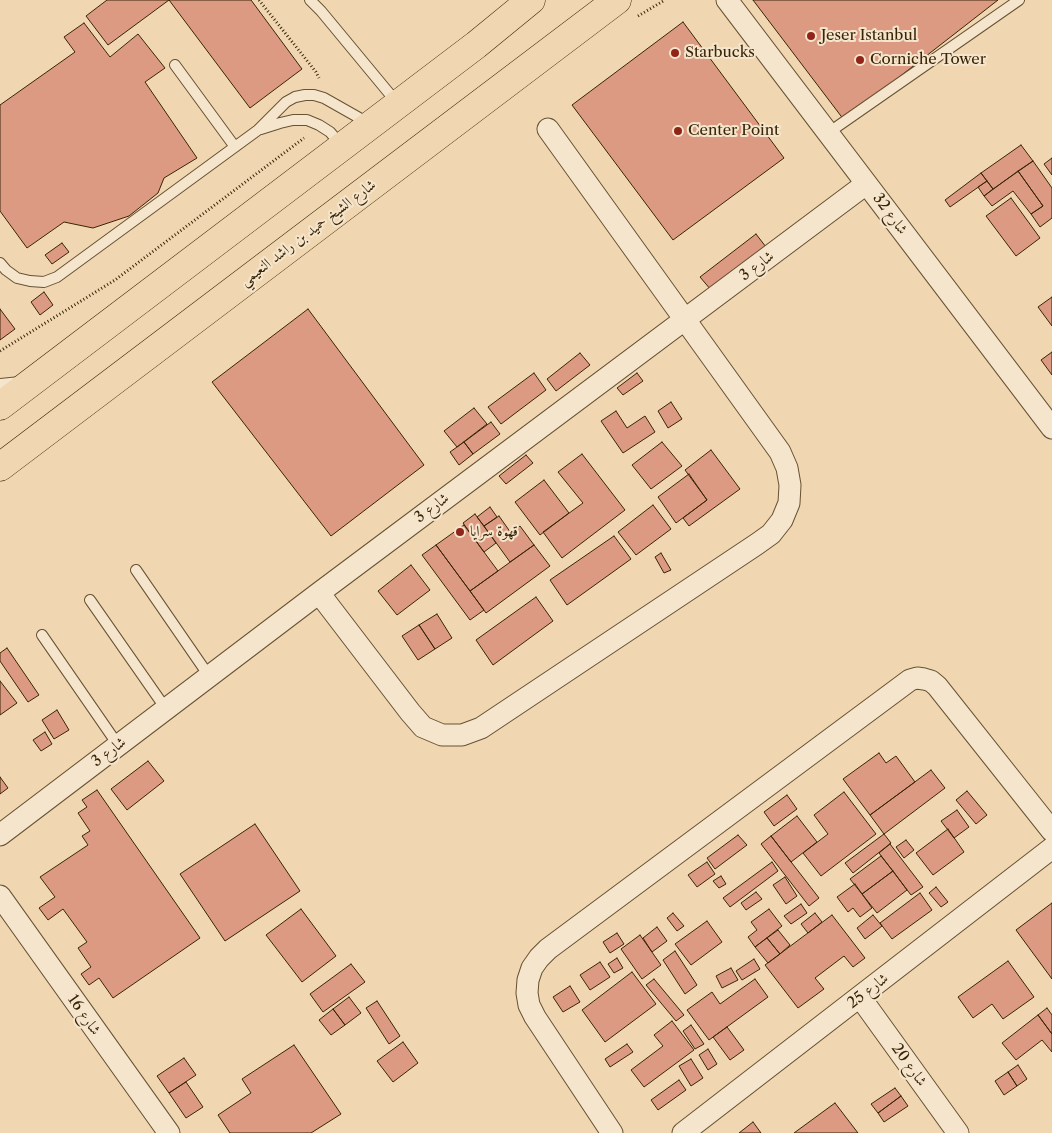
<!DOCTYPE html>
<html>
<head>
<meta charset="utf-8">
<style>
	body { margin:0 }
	canvas { display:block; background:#f0d7b2 }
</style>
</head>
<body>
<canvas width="1052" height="1133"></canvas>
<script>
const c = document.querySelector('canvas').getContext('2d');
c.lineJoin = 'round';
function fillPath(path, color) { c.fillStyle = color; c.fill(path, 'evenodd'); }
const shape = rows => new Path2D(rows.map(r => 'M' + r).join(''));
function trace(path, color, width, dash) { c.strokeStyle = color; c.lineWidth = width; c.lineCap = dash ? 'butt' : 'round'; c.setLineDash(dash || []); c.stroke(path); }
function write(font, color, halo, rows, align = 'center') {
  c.font = font + ' "Libre Caslon Text",Amiri,serif'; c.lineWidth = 4; c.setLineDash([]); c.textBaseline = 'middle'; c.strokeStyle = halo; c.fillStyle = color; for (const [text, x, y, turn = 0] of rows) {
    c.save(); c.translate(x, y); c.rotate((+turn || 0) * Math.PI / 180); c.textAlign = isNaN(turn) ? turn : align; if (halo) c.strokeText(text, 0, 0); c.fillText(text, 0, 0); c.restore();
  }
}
const building = shape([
	[107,0,251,0,302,69,250,108,169,0,108,45,86,16,107,0],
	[753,0,998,0,844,120,753,0],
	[683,22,784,158,673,240,572,105,683,22],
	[84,23,110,57,138,34,165,68,145,82,197,158,164,178,158,193,129,216,93,228,64,222,27,248,0,211,0,105,75,52,64,37,84,23],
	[1021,145,1033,161,993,189,981,173,1021,145],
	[1052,158,1052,175,1044,164,1052,158],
	[1033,161,1052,188,1052,218,1040,227,1031,214,1043,206,1018,171,1033,161],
	[1018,171,1043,206,1031,214,1013,191,992,206,984,196,1018,171],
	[981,173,987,181,950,207,945,200,981,173],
	[987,181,993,189,984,196,978,187,987,181],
	[1011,198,1040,238,1016,256,986,216,1011,198],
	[756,234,766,247,711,290,700,277,756,234],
	[62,243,69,252,52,264,45,255,62,243],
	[44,292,53,305,40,315,31,302,44,292],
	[1052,297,1052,326,1038,307,1052,297],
	[0,309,15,329,0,340,0,309],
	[308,309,424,465,331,536,212,382,308,309],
	[1052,352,1052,375,1041,360,1052,352],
	[580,353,590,365,556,391,547,379,580,353],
	[534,373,546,390,501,424,488,407,534,373],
	[637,373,643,381,623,395,617,388,637,373],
	[671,402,682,419,668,428,658,411,671,402],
	[474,408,487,424,457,447,444,431,474,408],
	[616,411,627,428,645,416,655,432,623,453,601,421,616,411],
	[491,422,500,434,473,454,464,442,491,422],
	[464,442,473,454,459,465,450,452,464,442],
	[662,442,682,466,651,489,632,465,662,442],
	[711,450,740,489,689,526,683,518,707,500,685,470,711,450],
	[582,454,625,510,562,558,543,532,583,503,558,472,582,454],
	[526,455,533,463,506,484,499,476,526,455],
	[689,474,707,500,676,523,658,497,689,474],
	[544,480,569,513,540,535,515,502,544,480],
	[653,505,671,529,636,555,618,532,653,505],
	[490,507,497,517,484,526,477,517,490,507],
	[475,514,496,543,484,552,463,523,475,514],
	[499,516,511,533,520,526,534,545,510,562,484,526,499,516],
	[464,525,498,571,470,591,436,545,464,525],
	[614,536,631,559,567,605,550,580,614,536],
	[436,545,484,610,470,620,422,555,436,545],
	[534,545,550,566,486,613,470,591,534,545],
	[661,553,671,570,664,573,655,557,661,553],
	[411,565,430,590,397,615,378,591,411,565],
	[536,597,553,621,493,665,476,640,536,597],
	[437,614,452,638,435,649,419,625,437,614],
	[419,625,435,649,418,660,402,636,419,625],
	[7,648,39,695,28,702,0,661,0,653,7,648],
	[0,681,17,703,0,715,0,681],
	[57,710,69,730,54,739,42,720,57,710],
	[45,732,52,744,41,751,33,740,45,732],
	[879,753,886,763,896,756,915,782,870,815,843,779,879,753],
	[148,761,164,781,127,810,111,789,148,761],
	[931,770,945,788,884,834,870,815,931,770],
	[0,777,8,788,0,794,0,777],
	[97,790,200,938,113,998,99,978,89,985,81,974,91,967,78,948,87,942,63,909,48,920,39,908,55,897,40,877,88,845,82,836,90,831,78,813,87,807,82,800,97,790],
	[967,791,987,815,976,824,956,800,967,791],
	[844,792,876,834,821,876,803,853,828,834,814,815,844,792],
	[787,795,797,809,774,826,764,812,787,795],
	[957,810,969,827,954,838,941,821,957,810],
	[797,816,817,842,791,862,771,836,797,816],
	[255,824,300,891,225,941,180,874,255,824],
	[948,829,964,852,933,875,916,853,948,829],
	[884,834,891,843,853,873,845,863,884,834],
	[738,835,747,845,715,869,707,858,738,835],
	[771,836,819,898,809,906,761,844,771,836],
	[906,840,914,850,904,858,896,847,906,840],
	[890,844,923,887,911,895,879,853,890,844],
	[881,856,893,871,862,894,850,879,881,856],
	[707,862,715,874,697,887,688,875,707,862],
	[772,862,778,871,730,907,723,898,772,862],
	[893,871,907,890,877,913,862,894,893,871],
	[721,876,726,884,719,888,713,881,721,876],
	[785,877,797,896,786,904,773,885,785,877],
	[855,884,872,908,860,917,853,908,848,912,837,897,855,884],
	[936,887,948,902,941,907,929,893,936,887],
	[756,892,762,899,746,910,741,903,756,892],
	[920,893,932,910,892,939,880,923,920,893],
	[1052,903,1052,979,1016,930,1052,903],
	[801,904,807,913,791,924,784,916,801,904],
	[301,909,336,956,302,982,266,935,301,909],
	[769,909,782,926,755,947,748,937,757,930,751,922,769,909],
	[673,913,684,926,677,931,667,918,673,913],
	[815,913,822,922,808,933,801,924,815,913],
	[832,915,865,958,853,967,844,956,815,978,824,989,798,1008,765,965,832,915],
	[873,915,882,926,865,939,857,928,873,915],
	[707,921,722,942,691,965,675,944,707,921],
	[657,927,667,941,652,952,643,938,657,927],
	[778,930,790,945,780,954,767,938,778,930],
	[617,933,624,944,610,953,603,942,617,933],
	[640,935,661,965,642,979,621,949,640,935],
	[767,938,780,954,768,963,755,947,767,938],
	[675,951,697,985,685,994,663,960,675,951],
	[617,958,623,968,614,973,608,964,617,958],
	[754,959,760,969,742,980,736,971,754,959],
	[1008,961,1034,997,1003,1019,992,1004,973,1018,958,997,1008,961],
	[600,962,610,977,590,990,580,975,600,962],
	[351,964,365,982,323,1012,310,994,351,964],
	[731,968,738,980,722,988,716,976,731,968],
	[632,972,656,1004,605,1042,582,1010,632,972],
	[654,979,684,1015,676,1021,646,985,654,979],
	[755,979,768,997,709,1040,687,1010,712,992,720,1004,755,979],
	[570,986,580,1002,563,1012,553,997,570,986],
	[349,997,361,1013,345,1025,333,1009,349,997],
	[377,1001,400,1036,389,1044,366,1008,377,1001],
	[1047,1008,1052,1015,1052,1034,1038,1015,1047,1008],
	[333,1009,345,1025,331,1035,319,1020,333,1009],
	[1038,1015,1052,1034,1052,1052,1042,1040,1016,1060,1002,1043,1038,1015],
	[672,1021,694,1050,644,1087,631,1070,663,1046,654,1035,672,1021],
	[691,1025,704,1044,695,1049,683,1031,691,1025],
	[727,1027,744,1050,730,1060,713,1037,727,1027],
	[403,1042,418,1063,393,1082,377,1061,403,1042],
	[627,1044,633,1052,610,1067,605,1059,627,1044],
	[294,1045,341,1114,311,1133,230,1133,218,1115,251,1093,242,1079,294,1045],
	[708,1049,717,1064,708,1070,699,1055,708,1049],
	[184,1058,196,1075,169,1093,157,1076,184,1058],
	[691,1059,703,1078,691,1086,679,1066,691,1059],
	[1018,1065,1027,1079,1017,1086,1008,1072,1018,1065],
	[1008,1072,1017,1086,1004,1095,995,1081,1008,1072],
	[679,1080,686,1090,658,1110,651,1100,679,1080],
	[186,1082,203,1107,186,1118,169,1093,186,1082],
	[895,1088,901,1096,878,1113,871,1104,895,1088],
	[901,1096,908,1106,884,1122,878,1113,901,1096],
	[835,1103,858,1133,794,1133,835,1103],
	[753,1122,761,1133,739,1133,753,1122]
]);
const path = shape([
	[259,0,316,72,319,78],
	[638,16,665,0],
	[0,351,115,280,304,138]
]);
const service = shape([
	[310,0,321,11,398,104],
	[175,65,235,147],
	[261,129,280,123,293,120,307,120,319,125,330,132,341,145],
	[828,133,1019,0],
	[0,263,6,270,17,278,30,281,44,282,57,277,258,130,286,102,295,97,305,95,314,95,324,98,370,124],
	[0,384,20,382],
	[136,570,209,676],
	[90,600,166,709],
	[42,635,118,745]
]);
const minor = shape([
	[727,0,1052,428],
	[319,593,410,712,423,727,442,735,462,735,481,728,757,544,771,534,782,520,789,503,790,485,787,468,780,452,548,129],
	[0,835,319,593,866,184],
	[0,896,169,1133],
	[860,997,958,1133],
	[612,1133,535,1017,529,1005,527,993,528,980,532,968,539,958,548,949,910,680,917,678,924,679,931,681,937,686,1052,831],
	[683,1133,1052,848]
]);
const primary = shape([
	[0,406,476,45,531,0],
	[0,467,617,0]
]);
const markers = [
	[811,36,5,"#8f2418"],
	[675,53,5,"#8f2418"],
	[860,60,5,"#8f2418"],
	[678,131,5,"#8f2418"],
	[460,532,5,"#8f2418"]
];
const poiNames = [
	["Jeser Istanbul",821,36],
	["Starbucks",685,53],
	["Corniche Tower",870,60],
	["Center Point",688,131],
	["قهوة سرايا",470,532]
];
const streetNames = [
	["شارع 32",890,214,53],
	["شارع الشيخ حميد بن راشد النعيمي",308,233,-37],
	["شارع 3",757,266,-37],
	["شارع 3",432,508,-37],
	["شارع 3",109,752,-37],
	["شارع 25",868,991,-38],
	["شارع 16",84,1015,55],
	["شارع 20",909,1065,54]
];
fillPath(building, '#dd9a83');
trace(building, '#392506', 1);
trace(service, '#675231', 12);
trace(minor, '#675231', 23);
trace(primary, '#392506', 29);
trace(path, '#392506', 3, [1, 2.5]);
trace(service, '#f5e5cd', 10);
trace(minor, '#f5e5cd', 21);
trace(primary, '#f0d7b2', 28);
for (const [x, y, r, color] of markers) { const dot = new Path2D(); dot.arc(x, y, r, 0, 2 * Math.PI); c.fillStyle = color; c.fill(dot); trace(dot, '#f5e5cd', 2); }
write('15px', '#392506', '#f5e5cd', poiNames, 'left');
write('15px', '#392506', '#f5e5cd', streetNames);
</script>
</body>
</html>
